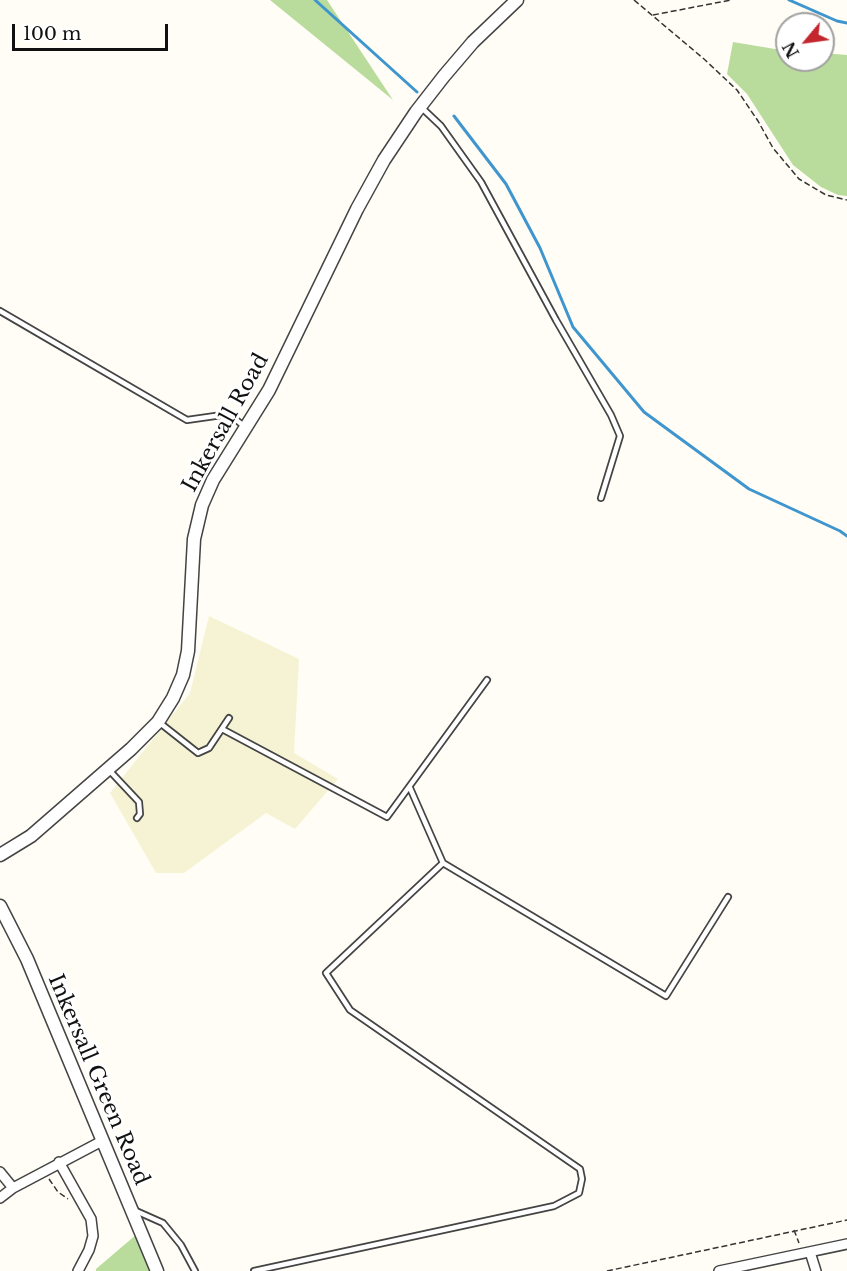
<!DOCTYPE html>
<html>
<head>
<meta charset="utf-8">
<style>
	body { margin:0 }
	#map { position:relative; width:847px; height:1271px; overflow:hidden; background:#fffdf5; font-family:"Libre Baskerville",serif }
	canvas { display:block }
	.north { position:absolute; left:775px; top:12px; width:60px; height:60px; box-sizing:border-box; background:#fff; border:2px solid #a0a0a0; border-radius:50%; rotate:241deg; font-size:16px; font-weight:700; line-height:24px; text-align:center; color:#111 }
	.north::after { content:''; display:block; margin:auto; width:21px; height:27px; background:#c4262e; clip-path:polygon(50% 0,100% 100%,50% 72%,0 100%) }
	.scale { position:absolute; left:12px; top:24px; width:156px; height:27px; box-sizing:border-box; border:3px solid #111; border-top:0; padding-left:8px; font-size:18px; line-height:21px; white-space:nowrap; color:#111; -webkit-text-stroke:4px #fff; paint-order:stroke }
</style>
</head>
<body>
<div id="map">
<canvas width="847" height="1271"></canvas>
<div class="north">N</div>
<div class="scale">100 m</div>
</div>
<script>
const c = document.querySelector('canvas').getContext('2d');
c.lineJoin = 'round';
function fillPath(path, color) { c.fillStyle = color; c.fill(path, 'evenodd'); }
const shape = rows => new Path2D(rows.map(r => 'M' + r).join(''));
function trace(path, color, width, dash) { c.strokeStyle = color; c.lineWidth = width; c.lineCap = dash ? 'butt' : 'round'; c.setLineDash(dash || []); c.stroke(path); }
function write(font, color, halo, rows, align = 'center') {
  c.font = font + ' "Libre Baskerville",serif'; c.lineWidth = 6; c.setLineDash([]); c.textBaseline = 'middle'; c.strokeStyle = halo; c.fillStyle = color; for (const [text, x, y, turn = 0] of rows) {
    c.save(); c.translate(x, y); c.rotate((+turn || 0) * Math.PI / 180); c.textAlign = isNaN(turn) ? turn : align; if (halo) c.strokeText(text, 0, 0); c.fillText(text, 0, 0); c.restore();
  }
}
const farmland = shape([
	[209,616,299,659,294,753,338,779,295,829,266,813,184,873,156,873,110,793,190,693]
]);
const forest = shape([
	[270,0,327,0,393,100],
	[733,42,787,51,787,60,823,60,823,53,847,55,847,196,838,195,821,187,793,165,747,94,727,74],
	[137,1234,153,1271,96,1271,96,1269]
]);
const stream = shape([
	[315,0,417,92],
	[789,0,837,21,847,23],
	[454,116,506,184,540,248,573,327,644,412,749,489,840,531,847,536]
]);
const path = shape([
	[634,0,704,59,737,90,758,121,773,148,799,179,826,195,847,200],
	[653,15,731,0],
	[49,1179,58,1192,68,1199],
	[794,1230,799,1243],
	[607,1271,847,1220]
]);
const service = shape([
	[422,108,441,126,481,182,556,320,611,415,620,436,601,498],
	[0,311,187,420,229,414,245,427],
	[160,723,198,753,209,748,229,718],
	[222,729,387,817,487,680],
	[108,769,139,802,140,814,137,818],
	[410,788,443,863,666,996,728,897],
	[136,1211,163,1223,181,1245,195,1271],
	[254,1271,554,1206,579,1193,582,1179,580,1169,350,1010,326,973,443,863]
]);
const minor = shape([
	[59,1162,91,1219,93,1236,89,1250,78,1271],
	[0,1172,13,1188],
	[0,1198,13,1188,102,1141],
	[810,1252,816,1271],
	[719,1271,847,1244]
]);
const tertiary = shape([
	[0,855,31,836,131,749,158,722,173,698,183,675,188,651,194,539,202,505,213,480,269,390,357,209,384,160,416,112,444,76,473,42,517,0],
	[0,906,27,959,157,1271]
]);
const streetNames = [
	["Inkersall Road",226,423,-61],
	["Inkersall Green Road",98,1080,67]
];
fillPath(farmland, '#f6f3d4');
fillPath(forest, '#b9dc9c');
trace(stream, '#3f96cf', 3);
trace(service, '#444', 8);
trace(minor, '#444', 12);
trace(tertiary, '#444', 15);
trace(path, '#333', 1.5, [6, 3]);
trace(service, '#fff', 4.5);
trace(minor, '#fff', 9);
trace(tertiary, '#fff', 12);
write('21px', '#111', '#fff', streetNames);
</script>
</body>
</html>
